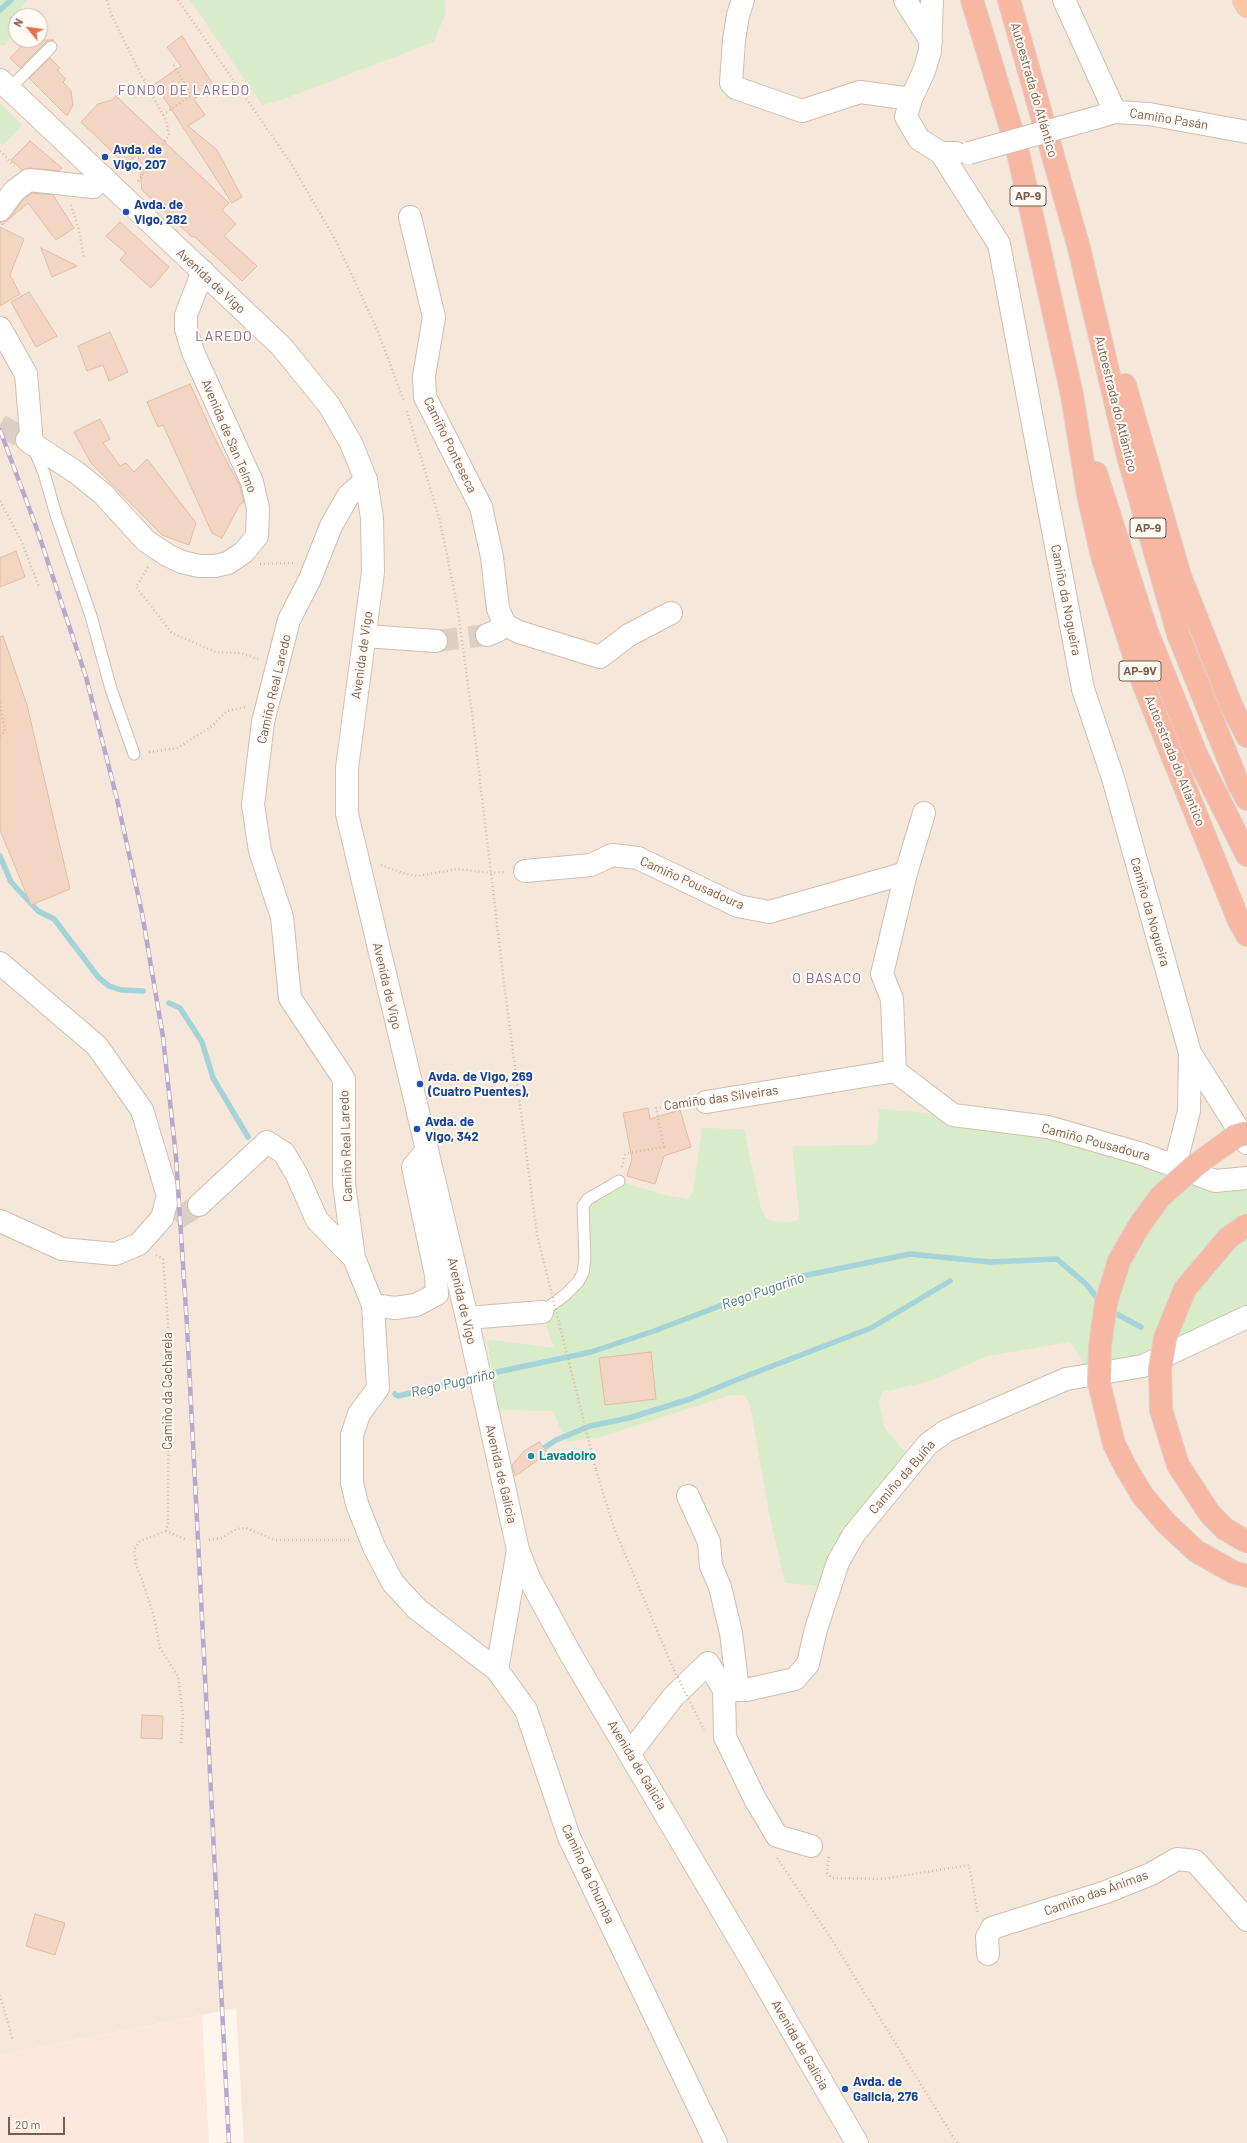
<!DOCTYPE html>
<html>
<head>
<meta charset="utf-8">
<style>
	body { margin:0 }
	#map { position:relative; width:1247px; height:2143px; overflow:hidden; background:#fdf6ec; font-family:Barlow,sans-serif }
	canvas { display:block }
	.north { position:absolute; left:8px; top:8px; width:40px; height:40px; box-sizing:border-box; background:#fffaf3; border:1px solid #cabbb1; border-radius:50%; rotate:299deg; font-size:11px; font-weight:700; line-height:16px; text-align:center; color:#7a5c4d }
	.north::after { content:''; display:block; margin:auto; width:14px; height:18px; background:#e76f51; clip-path:polygon(50% 0,100% 100%,50% 72%,0 100%) }
	.scale { position:absolute; left:8px; top:2117px; width:57px; height:18px; box-sizing:border-box; border:2px solid #7a5c4d; border-top:0; padding-left:5px; font-size:12px; line-height:14px; white-space:nowrap; color:#7a5c4d; -webkit-text-stroke:3px #fffaf3; paint-order:stroke }
</style>
</head>
<body>
<div id="map">
<canvas width="1247" height="2143"></canvas>
<div class="north">N</div>
<div class="scale">20 m</div>
</div>
<script>
const c = document.querySelector('canvas').getContext('2d');
c.lineJoin = 'round';
function fillPath(path, color) { c.fillStyle = color; c.fill(path, 'evenodd'); }
const shape = rows => new Path2D(rows.map(r => 'M' + r).join(''));
function trace(path, color, width, dash) { c.strokeStyle = color; c.lineWidth = width; c.lineCap = dash ? 'butt' : 'round'; c.setLineDash(dash || []); c.stroke(path); }
function write(font, color, halo, rows, align = 'center') {
  c.font = font + ' Barlow,sans-serif'; c.lineWidth = 4; c.setLineDash([]); c.textBaseline = 'middle'; c.strokeStyle = halo; c.fillStyle = color; for (const [text, x, y, turn = 0] of rows) {
    c.save(); c.translate(x, y); c.rotate((+turn || 0) * Math.PI / 180); c.textAlign = isNaN(turn) ? turn : align; if (halo) c.strokeText(text, 0, 0); c.fillText(text, 0, 0); c.restore();
  }
}
const residential = shape([
	[0,0,1247,0,1247,2143,244,2143,236,2008,0,2055],
	[16,16,40,16,40,40,16,40]
]);
const commercial = shape([
	[202,2015,209,2143,0,2143,0,2055]
]);
const green = shape([
	[0,0,27,0,22,7,19,16,16,16,15,30,5,45,0,45],
	[190,0,445,0,446,12,434,42,281,100,262,105],
	[0,103,22,125,3,145,0,144],
	[879,1109,953,1115,1247,1178,1247,1317,1091,1375,1070,1342,988,1356,927,1382,882,1392,879,1402,884,1427,913,1462,830,1587,785,1583,768,1508,750,1404,745,1395,731,1395,601,1437,566,1442,553,1411,498,1410,487,1339,554,1348,542,1312,583,1273,583,1206,619,1181,665,1195,688,1199,693,1192,702,1128,744,1129,761,1209,765,1217,771,1221,788,1222,798,1220,799,1213,792,1146,868,1145,877,1143]
]);
const stream = shape([
	[0,10,11,0],
	[0,856,11,882,38,911,54,919,99,978,109,986,121,990,143,991],
	[169,1003,180,1008,202,1042,213,1078,248,1137],
	[1109,1310,1141,1327],
	[483,1375,591,1352,654,1331,793,1278,910,1254,990,1262,1057,1259,1087,1285,1100,1302],
	[395,1394,398,1396,475,1377],
	[544,1448,556,1440,590,1426,629,1418,690,1399,736,1380,871,1328,950,1281]
]);
const building = shape([
	[182,36,214,86,194,99,205,115,188,126,217,150,242,197,232,203,155,84,181,66,167,47,182,36],
	[27,40,54,40,46,42,20,68,10,58,27,40],
	[50,58,60,68,57,70,66,79,63,82,71,91,73,105,67,116,29,78,50,58],
	[116,96,229,203,222,210,236,224,224,236,257,266,242,281,195,237,192,237,142,190,138,154,126,165,81,122,98,104,112,100,116,96],
	[30,141,62,168,59,171,30,168,22,170,11,160,30,141],
	[32,193,53,195,74,228,56,240,28,203,2,225,0,222,10,218,23,200,32,193],
	[120,222,169,267,151,288,120,260,126,253,106,236,120,222],
	[0,227,24,239,10,275,20,294,0,306,0,227],
	[41,248,77,266,52,277,41,248],
	[29,292,57,336,36,347,11,302,29,292],
	[110,332,128,372,109,381,103,365,87,371,78,346,110,332],
	[190,384,218,445,240,486,244,502,240,504,222,538,212,533,163,425,158,427,147,402,190,384],
	[100,419,110,439,103,443,120,466,126,463,134,472,147,459,196,523,189,545,162,535,91,463,74,432,100,419],
	[16,551,25,577,0,587,0,558,16,551],
	[3,636,27,705,70,889,31,905,0,830,0,637,3,636],
	[648,1108,650,1119,680,1110,691,1147,664,1156,655,1184,627,1176,632,1159,623,1113,648,1108],
	[651,1352,656,1399,605,1405,599,1358,651,1352],
	[539,1442,548,1453,515,1476,512,1465,524,1451,539,1442],
	[142,1715,163,1716,162,1739,141,1738,142,1715],
	[35,1914,65,1923,55,1955,26,1946,35,1914]
]);
const minorTunnel = shape([
	[0,425,27,440],
	[436,641,487,635],
	[175,1220,199,1205]
]);
const path = shape([
	[107,0,111,14,142,77,166,120,169,135,137,183],
	[178,0,292,165,336,241,376,327,404,401],
	[163,115,191,95,173,64],
	[0,151,14,166],
	[71,205,79,230,84,259],
	[407,411,440,521,457,605,473,721,504,983,537,1235],
	[0,501,22,542,39,587],
	[260,564,295,563],
	[148,567,136,587,172,633,216,652,240,653,258,659],
	[0,702,5,732,0,736],
	[149,752,177,748,212,726,227,711,246,707],
	[381,865,402,873,417,876,458,869,491,873,505,872],
	[622,1167,625,1155,628,1153,664,1147,656,1108,687,1104],
	[156,1255,163,1259,169,1336,168,1522,166,1531,185,1539],
	[596,1470,614,1528,673,1668],
	[166,1531,140,1541,134,1550,136,1565,142,1579,154,1617,160,1648,178,1676,183,1716,181,1743],
	[209,1540,221,1538,237,1529,246,1528,275,1540,350,1540],
	[693,1708,704,1730],
	[829,1857,827,1873,832,1878,883,1879,969,1865,978,1914],
	[777,1858,829,1935,957,2143],
	[0,1995,13,2041]
]);
const service = shape([
	[9,89,51,47],
	[34,449,44,473,56,515,91,616,111,689,134,754],
	[542,1312,565,1295,578,1282,583,1273,585,1258,583,1206,588,1199,619,1181]
]);
const minor = shape([
	[743,0,738,15,734,40,731,83,736,88,802,111,860,92,911,99],
	[905,0,931,41],
	[932,0,930,51,924,71,911,99,906,117,919,139,941,153,956,153],
	[1064,0,1115,112],
	[1095,118,1115,112,1149,114,1247,132],
	[941,153,999,244,1083,689,1113,778,1190,1053,1247,1143],
	[0,210,14,191,29,180,93,187,103,177],
	[410,217,434,317,424,376,425,397,481,507,492,557,498,609,505,625,519,632,600,657,629,635,671,613],
	[0,328,26,374,32,444],
	[487,635,497,631,505,625],
	[365,636,436,641],
	[924,813,906,873,882,974,892,999,895,1071,953,1115,1048,1127,1142,1154,1215,1181,1247,1178],
	[525,871,591,865,612,855,638,858,738,906,769,912,906,873],
	[0,963,97,1046,142,1110,168,1196,162,1218,139,1244,115,1254,62,1249,0,1221],
	[706,1102,895,1071],
	[1175,1166,1189,1111,1190,1053],
	[199,1205,267,1142,284,1153,297,1175,317,1220,354,1258,373,1305,395,1308,416,1305,437,1294,436,1275,413,1167,426,1151],
	[354,1258,344,1184,344,1079,290,998,282,917,260,851,253,805,263,722,289,620,310,579,331,526,348,496,366,480],
	[373,1305,378,1388,359,1414,352,1435,352,1483,357,1504,374,1547,393,1583,417,1609,497,1670],
	[467,1318,542,1312],
	[688,1496,709,1542,711,1566,720,1587,731,1633,738,1690],
	[518,1550,497,1670,526,1710,569,1837,716,2143],
	[724,1690,725,1737,755,1799,777,1836,811,1846],
	[630,1753,673,1697,708,1663,724,1690,746,1690,795,1679,808,1664,816,1629,838,1562,854,1534,928,1444,946,1431,1066,1379,1143,1366,1247,1317],
	[988,1954,987,1937,992,1928,1106,1892,1151,1874,1177,1859,1195,1861,1247,1920]
]);
const tertiary = shape([
	[27,440,77,473,103,494,146,541,167,555,182,562,199,566,215,566,228,563,244,552,257,536,258,508,252,482,193,352,186,329,186,315,203,271]
]);
const secondary = shape([
	[0,80,281,346,329,405,351,443,366,480,372,518,373,572,347,768,347,814,467,1318,518,1550,529,1578,571,1655,749,1956,857,2143]
]);
const trunk = shape([
	[1244,0,1247,6]
]);
const motorway = shape([
	[972,0,1017,148,1072,395,1088,494,1102,556,1143,683,1239,921,1247,935],
	[1009,0,1079,248,1128,456,1178,634,1238,783,1247,799],
	[1125,385,1180,576,1232,707,1247,736],
	[1096,473,1147,632,1197,756,1247,855],
	[1233,1572,1247,1576]
]);
const rail = shape([
	[0,430,38,532,86,677,117,799,142,913,163,1037,176,1157,187,1326,229,2143]
]);
const pathBridge = shape([
	[537,1235,596,1470],
	[674,1670,693,1708]
]);
const minorBridge = shape([
	[969,153,1095,118]
]);
const motorwayBridge = shape([
	[1247,1225,1228,1238,1185,1289,1165,1338,1160,1369,1161,1410,1178,1465,1210,1514,1225,1529,1247,1542],
	[1233,1572,1196,1551,1167,1524,1143,1496,1126,1468,1114,1444,1099,1383,1100,1346,1106,1303,1119,1261,1139,1226,1160,1197,1197,1164,1236,1136,1247,1133]
]);
const markers = [
	[105,157,4,"#1a4fb4"],
	[126,212,4,"#1a4fb4"],
	[420,1084,4,"#1a4fb4"],
	[417,1129,4,"#1a4fb4"],
	[531,1456,4,"#0f9aa8"],
	[845,2089,4,"#1a4fb4"]
];
const shields = [
	[1028,196,36],
	[1148,528,36],
	[1140,671,42]
];
const shieldNames = [
	["AP-9",1028,196],
	["AP-9",1148,528],
	["AP-9V",1140,671]
];
const streetNames = [
	["Autoestrada do Atlántico",1034,90,74],
	["Camiño Pasán",1169,119,9],
	["Avenida de Vigo",211,281,43],
	["Autoestrada do Atlántico",1116,404,76],
	["Avenida de San Telmo",229,436,67],
	["Camiño Ponteseca",450,445,64],
	["Camiño da Nogueira",1066,600,79],
	["Avenida de Vigo",362,655,-82],
	["Camiño Real Laredo",274,689,-77],
	["Autoestrada do Atlántico",1175,761,68],
	["Camiño Pousadoura",692,883,24],
	["Camiño da Nogueira",1150,912,74],
	["Avenida de Vigo",387,986,77],
	["Camiño das Silveiras",721,1098,-8],
	["Camiño Pousadoura",1096,1142,15],
	["Camiño Real Laredo",346,1146,-92],
	["Avenida de Vigo",462,1301,77],
	["Camiño da Cacharela",168,1391,-90],
	["Avenida de Galicia",501,1474,77],
	["Camiño da Buíña",902,1477,-49],
	["Avenida de Galicia",637,1765,59],
	["Camiño da Chumba",588,1874,65],
	["Camiño das Ánimas",1096,1893,-20],
	["Avenida de Galicia",800,2045,60]
];
const transitNames = [
	["Avda. de",113,150],
	["Vigo, 207",113,165],
	["Avda. de",134,205],
	["Vigo, 282",134,220],
	["Avda. de Vigo, 269",428,1077],
	["(Cuatro Puentes),",428,1092],
	["Avda. de",425,1122],
	["Vigo, 342",425,1137],
	["Avda. de",853,2082],
	["Galicia, 276",853,2097]
];
const cultureNames = [
	["Lavadoiro",539,1456]
];
const neighbourhoodNames = [
	["FONDO DE LAREDO",184,90],
	["LAREDO",224,336],
	["O BASACO",827,978]
];
const waterNames = [
	["Rego Pugariño",763,1291,-19],
	["Rego Pugariño",453,1383,-13]
];
fillPath(residential, '#f5e8da');
fillPath(commercial, '#fde8e0');
fillPath(green, '#d8ecc9');
trace(stream, '#a5d3da', 5.5);
fillPath(building, '#f3d5c3');
trace(building, '#e6bba3', 1);
trace(minorTunnel, '#dcd0c4', 22, [22, 11]);
trace(service, '#d1beb0', 13);
trace(minor, '#d1beb0', 24);
trace(tertiary, '#d1beb0', 24);
trace(secondary, '#d6c0b0', 24);
trace(trunk, '#dad1cd', 24);
trace(motorway, '#dad1cd', 24);
trace(path, '#d9b8a5', 2.5, [1, 3]);
trace(service, '#fff', 11);
trace(minor, '#fff', 22);
trace(tertiary, '#fff', 22);
trace(secondary, '#fff', 22);
trace(trunk, '#f9c8a4', 22);
trace(motorway, '#f7b7a3', 22);
trace(rail, '#b9a8c9', 4.5);
trace(rail, '#fffaf3', 3, [9]);
trace(minorBridge, '#d1beb0', 24, []);
trace(motorwayBridge, '#dad1cd', 24, []);
trace(pathBridge, '#d9b8a5', 2.5, [1, 3]);
trace(minorBridge, '#fff', 22);
trace(motorwayBridge, '#f7b7a3', 22);
for (const [x, y, r, color] of markers) { const dot = new Path2D(); dot.arc(x, y, r, 0, 2 * Math.PI); c.fillStyle = color; c.fill(dot); trace(dot, '#fffaf3', 1.5); }
for (const [x, y, w] of shields) { const box = new Path2D(); box.roundRect(x - w / 2, y - 10, w, 20, 3); c.fillStyle = '#fffaf3'; c.fill(box); trace(box, '#7a5c4d', 1); }
write('bold 12px', '#7a5c4d', null, shieldNames);
write('13px', '#7a5c4d', '#fffaf3', streetNames);
write('bold 13px', '#164399', '#fffaf3', transitNames, 'left');
write('bold 13px', '#0d838f', '#fffaf3', cultureNames, 'left');
c.letterSpacing = '1px';
write('14px', '#846695', '#fffaf3', neighbourhoodNames);
c.letterSpacing = '0px';
write('italic 14px', '#437c86', '#fffaf3', waterNames);
</script>
</body>
</html>
